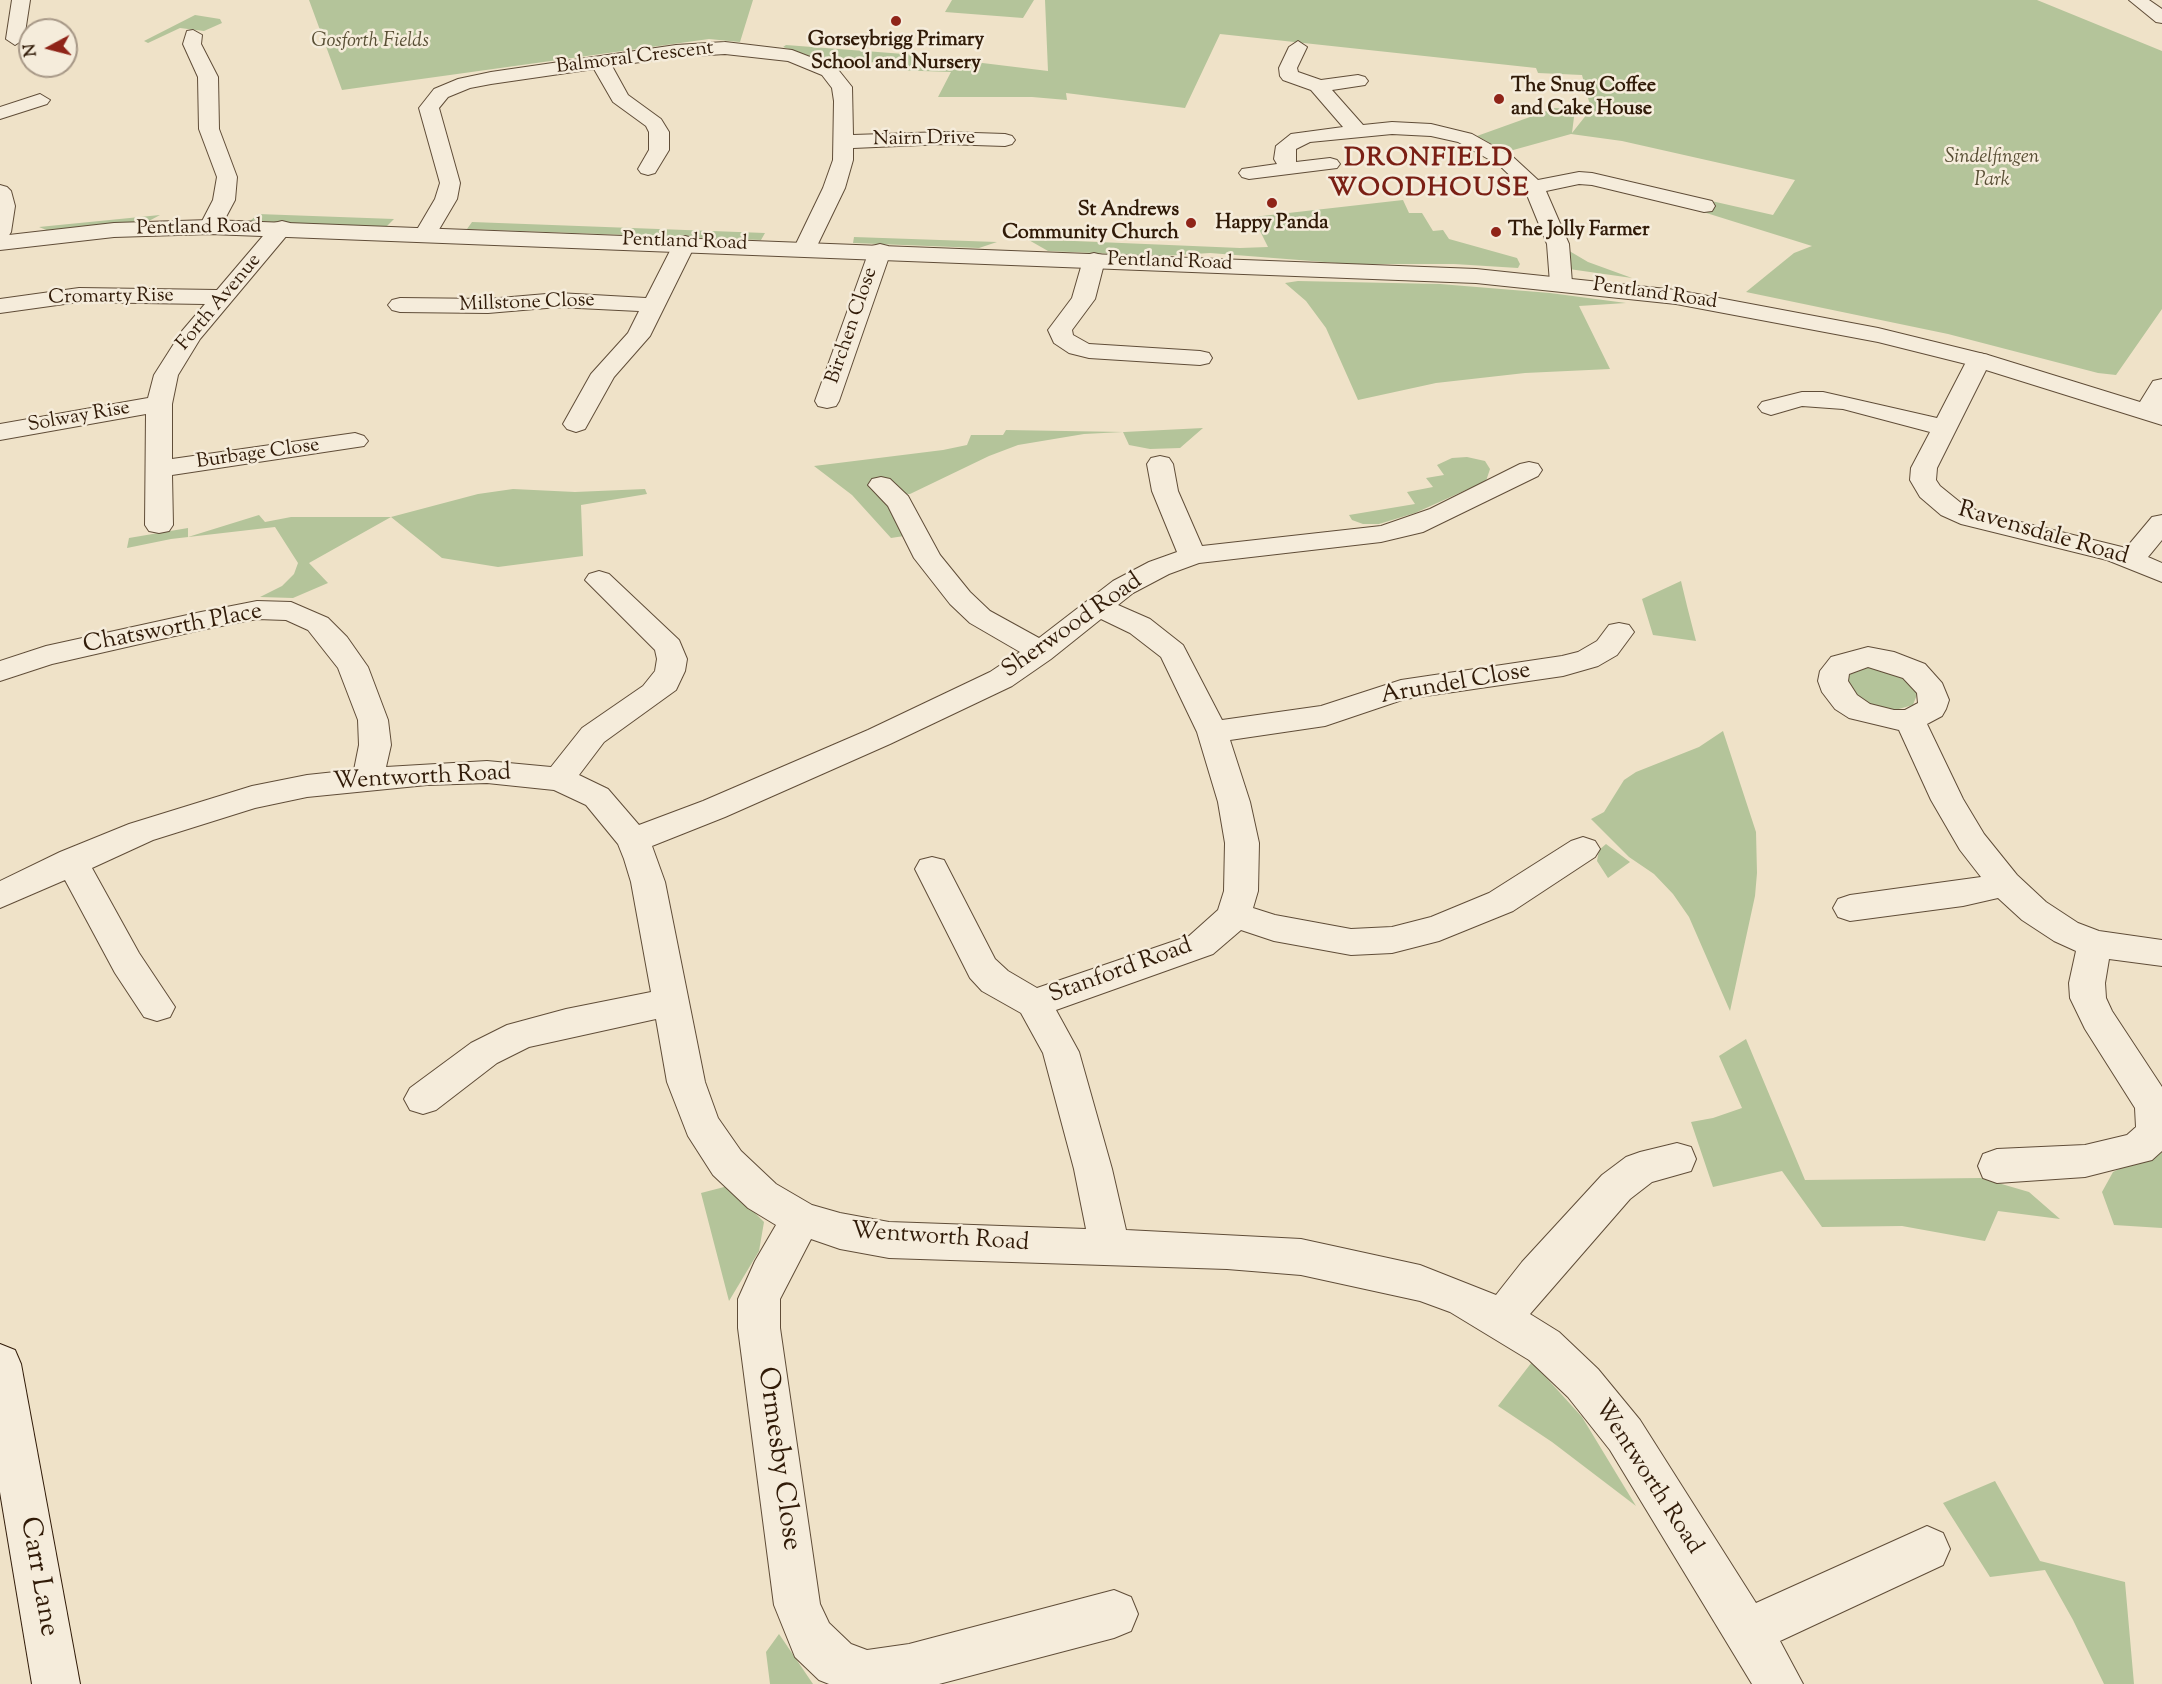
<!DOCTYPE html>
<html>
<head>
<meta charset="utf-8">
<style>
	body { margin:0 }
	#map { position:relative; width:2162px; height:1684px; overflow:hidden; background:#efe2c8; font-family:"Sorts Mill Goudy",serif }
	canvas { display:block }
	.north { position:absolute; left:18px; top:18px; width:60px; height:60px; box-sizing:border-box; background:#f5ecdb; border:2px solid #a79887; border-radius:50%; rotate:263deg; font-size:16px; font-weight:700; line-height:24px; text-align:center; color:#311b08 }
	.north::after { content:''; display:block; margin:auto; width:21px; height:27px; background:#8f2418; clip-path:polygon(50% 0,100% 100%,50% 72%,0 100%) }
</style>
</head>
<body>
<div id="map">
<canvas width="2162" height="1684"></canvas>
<div class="north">N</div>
</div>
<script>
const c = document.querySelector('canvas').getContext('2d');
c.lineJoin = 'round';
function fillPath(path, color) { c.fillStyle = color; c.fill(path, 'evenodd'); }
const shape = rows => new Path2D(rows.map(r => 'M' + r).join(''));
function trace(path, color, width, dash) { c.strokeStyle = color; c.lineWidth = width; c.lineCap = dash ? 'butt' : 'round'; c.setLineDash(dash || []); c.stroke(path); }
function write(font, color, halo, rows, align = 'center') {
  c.font = font + ' "Sorts Mill Goudy",serif'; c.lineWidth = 5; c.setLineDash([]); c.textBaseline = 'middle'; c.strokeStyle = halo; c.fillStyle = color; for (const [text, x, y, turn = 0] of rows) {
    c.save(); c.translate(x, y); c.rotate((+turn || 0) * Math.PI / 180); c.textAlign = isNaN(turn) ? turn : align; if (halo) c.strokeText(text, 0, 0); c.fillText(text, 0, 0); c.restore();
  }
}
const green = shape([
	[309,0,753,0,740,42,709,39,342,90],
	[952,0,1034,0,1023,18,945,12],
	[1045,0,2037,0,2162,51,2162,309,2116,375,2098,373,1948,334,1746,292,1794,253,1812,246,1700,211,1707,200,1773,215,1795,180,1622,141,1571,134,1506,152,1477,136,1555,108,1575,109,1572,133,1591,109,1582,75,1538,73,1536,68,1220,34,1185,108,1066,93,1067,100,1032,97,938,97,951,72,892,70,896,63,877,61,841,71,816,58,783,47,786,45,917,55,1048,71],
	[195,15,220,19,222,23,204,31,180,28,148,43,144,41],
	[1403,200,1409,213,1422,213,1433,231,1443,230,1449,239,1517,258,1520,264,1518,268,1454,264,1350,264,1210,253,1162,256,1048,251,1027,239,1240,248,1268,247,1253,217],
	[258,214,394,219,386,227,250,221],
	[160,215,147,222,49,231,39,227],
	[472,222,765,233,761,240,467,229],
	[854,237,997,242,979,248,853,243],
	[1566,249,1588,262,1632,278,1569,269],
	[1298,281,1440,284,1550,293,1626,303,1579,306,1610,369,1525,373,1436,383,1358,400,1326,328,1306,301,1285,283],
	[1203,428,1180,448,1150,449,1129,445,1123,432,1084,434,1018,445,989,456,910,494,881,493,904,536,891,538,852,495,814,466,943,450,967,445,971,435,1003,435,1006,430,1124,432],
	[1467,457,1485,461,1490,469,1486,481,1415,513,1379,524,1363,524,1352,520,1349,515,1415,504,1407,492,1433,487,1426,478,1444,475,1437,465,1452,458],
	[513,489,575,492,645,489,647,494,581,505,583,556,498,567,442,558,391,517,309,563,328,583,293,598,260,597,282,586,294,574,298,563,275,527,171,539,127,548,129,538,188,528,188,537,259,515,265,522,291,517,391,517,478,494],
	[1681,581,1687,606,1696,641,1653,635,1642,599],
	[1875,666,1897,672,1918,692,1913,705,1895,710,1872,706,1853,694,1847,680,1850,674,1856,669],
	[1723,731,1756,832,1757,873,1755,896,1730,1011,1689,917,1673,894,1654,874,1629,857,1591,819,1604,812,1624,780,1636,772,1699,747],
	[1606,844,1630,862,1608,878,1597,861,1599,850],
	[1746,1039,1805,1180,1981,1178,2029,1192,2060,1219,1998,1211,1985,1241,1902,1226,1822,1227,1782,1171,1713,1187,1691,1122,1713,1118,1742,1108,1719,1056],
	[2162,1148,2162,1228,2114,1225,2102,1192,2113,1172],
	[728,1186,764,1222,759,1251,729,1301,701,1193],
	[1532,1362,1582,1417,1636,1506,1552,1442,1498,1406],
	[1995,1481,2040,1561,2125,1582,2134,1684,2104,1684,2073,1620,2045,1570,1990,1577,1943,1503],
	[779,1634,813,1684,770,1684,766,1652]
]);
const minor = shape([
	[12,0,30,0,24,39,15,45,6,39,12,0],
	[2129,0,2149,0,2162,9,2162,23,2156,22,2129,0],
	[193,30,202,35,201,44,218,77,219,129,237,177,235,200,218,232,210,234,202,232,199,227,213,200,217,177,199,129,198,77,183,44,187,31,193,30],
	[1298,41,1307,47,1297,68,1298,72,1321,80,1358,75,1365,77,1368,81,1365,85,1332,90,1363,125,1392,122,1431,124,1472,134,1513,157,1538,180,1579,172,1592,173,1712,201,1715,206,1712,211,1704,212,1592,185,1579,184,1546,191,1569,244,1572,283,1569,288,1561,290,1553,288,1550,283,1547,244,1525,190,1499,165,1458,142,1431,136,1392,134,1310,142,1296,149,1296,162,1330,158,1337,160,1340,164,1337,168,1249,179,1242,177,1239,173,1242,169,1277,164,1274,159,1276,146,1291,134,1343,127,1311,90,1283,80,1280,76,1279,68,1289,47,1298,41],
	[725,42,792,50,836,67,852,87,853,135,944,132,1005,134,1012,136,1015,140,1012,144,1005,146,944,144,853,148,853,160,845,188,816,248,813,253,805,255,797,253,794,248,823,188,833,160,834,101,832,88,822,75,788,61,725,54,676,57,612,66,628,95,661,119,669,132,669,150,655,173,648,175,641,173,638,169,649,150,649,132,646,126,613,102,594,69,491,84,470,88,448,97,439,108,460,183,457,199,434,238,418,238,415,233,435,199,440,183,419,108,434,89,458,79,491,72,676,45,725,42],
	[40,94,50,100,47,104,0,119,0,107,40,94],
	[0,185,7,187,11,191,15,206,11,232,8,237,0,239,0,185],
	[282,221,290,223,293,228,200,339,178,375,172,404,172,459,355,433,364,436,368,441,364,446,172,475,173,525,169,531,159,533,149,531,145,525,146,414,0,440,0,424,148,398,154,375,182,331,205,304,79,302,0,313,0,299,79,288,217,290,274,223,282,221],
	[685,236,693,238,696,243,650,336,614,377,585,429,576,432,567,429,563,424,591,374,628,333,639,311,558,307,488,313,400,312,392,310,388,305,392,300,400,298,488,299,558,293,646,298,674,243,677,238,685,236],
	[880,244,888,246,891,251,839,401,836,406,827,408,818,406,815,401,869,251,872,246,880,244],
	[1094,253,1102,255,1105,260,1095,299,1072,330,1073,335,1089,344,1200,351,1209,353,1212,358,1209,363,1200,365,1089,358,1069,353,1054,343,1048,330,1072,298,1083,260,1086,255,1094,253],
	[1979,353,1988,355,1991,360,1937,468,1936,480,1940,486,1961,503,1980,512,2126,548,2152,517,2162,515,2162,540,2148,557,2162,563,2162,582,2107,560,1961,524,1941,515,1920,497,1910,480,1911,468,1930,432,1843,409,1802,406,1771,415,1762,412,1758,407,1762,402,1802,392,1823,392,1937,418,1967,360,1970,355,1979,353],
	[1160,456,1169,458,1173,464,1178,491,1202,546,1381,526,1430,509,1520,464,1529,462,1538,464,1542,470,1538,476,1423,532,1381,542,1199,563,1169,574,1133,593,1118,605,1150,619,1183,645,1222,720,1321,706,1401,680,1562,656,1578,652,1597,641,1609,625,1619,623,1629,625,1634,632,1617,655,1598,666,1563,676,1405,699,1325,726,1230,740,1250,802,1259,843,1258,891,1253,908,1275,915,1351,929,1392,927,1431,917,1489,893,1571,841,1583,837,1595,841,1600,849,1595,857,1513,911,1439,941,1392,953,1351,955,1274,941,1241,930,1213,954,1056,1010,1079,1052,1112,1169,1126,1230,1301,1239,1420,1265,1496,1295,1522,1262,1602,1175,1626,1157,1640,1152,1677,1143,1691,1147,1696,1159,1691,1171,1652,1182,1630,1199,1530,1314,1559,1332,1598,1369,1640,1420,1756,1603,1927,1526,1943,1533,1950,1549,1943,1565,1780,1641,1803,1684,1752,1684,1610,1450,1568,1397,1529,1360,1450,1312,1420,1301,1301,1275,1227,1269,889,1258,840,1249,811,1239,780,1299,780,1328,820,1604,829,1623,851,1644,867,1650,909,1644,1114,1590,1131,1597,1138,1614,1131,1631,1114,1638,939,1684,829,1684,819,1680,795,1657,774,1605,738,1328,738,1299,755,1261,776,1225,748,1208,713,1175,688,1136,667,1082,656,1019,529,1047,497,1063,436,1110,423,1114,410,1110,404,1099,410,1088,471,1043,507,1025,566,1009,651,992,631,882,624,859,618,844,586,805,554,790,487,783,427,785,307,797,255,808,153,840,92,868,139,953,175,1007,170,1017,157,1021,144,1017,115,973,65,880,0,908,0,881,60,852,129,824,252,786,307,775,354,770,359,745,358,720,338,668,308,630,286,620,257,619,201,630,52,664,0,681,0,661,46,646,201,612,257,601,291,602,328,618,347,637,368,667,388,720,391,745,386,767,487,761,551,767,582,728,643,686,655,671,657,659,655,650,585,580,589,574,599,571,609,574,679,640,687,659,685,671,676,690,604,742,579,775,608,789,639,825,703,801,868,730,990,672,1020,652,970,623,950,604,914,558,888,506,868,485,872,479,881,477,890,479,908,496,940,555,970,592,990,611,1039,638,1113,581,1149,562,1177,552,1152,491,1147,464,1151,458,1160,456],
	[1101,619,1130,633,1161,657,1197,732,1218,802,1225,843,1224,891,1218,910,1189,936,1037,988,1008,971,995,959,944,860,932,857,920,860,915,869,970,978,982,991,1021,1013,1043,1053,1074,1169,1086,1229,889,1222,840,1213,812,1205,776,1184,741,1151,718,1118,705,1082,665,882,652,846,725,817,890,744,1012,686,1051,659,1101,619],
	[1868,647,1894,652,1925,664,1942,683,1949,700,1946,709,1942,716,1927,724,1963,799,1984,834,2017,875,2046,902,2078,923,2099,931,2162,940,2162,966,2109,959,2105,983,2106,998,2112,1011,2162,1087,2162,1151,2152,1160,2085,1177,1997,1183,1983,1178,1978,1166,1983,1154,1997,1149,2085,1145,2127,1135,2136,1127,2135,1108,2085,1029,2070,998,2069,983,2076,951,2054,941,2022,920,1998,898,1963,906,1850,921,1838,917,1833,908,1838,899,1850,895,1981,877,1960,850,1931,800,1899,730,1849,718,1835,709,1822,692,1818,681,1820,671,1831,657,1868,647],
	[1868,667,1903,678,1917,693,1918,703,1905,710,1894,710,1870,704,1857,695,1848,681,1849,674,1868,667]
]);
const tertiary = shape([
	[210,220,1476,269,1676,290,1878,328,1988,355,2140,402,2153,381,2162,379,2162,425,1970,365,1878,342,1676,304,1476,283,210,234,114,237,0,250,0,236,114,223,210,220]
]);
const secondary = shape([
	[0,1344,15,1350,21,1364,80,1684,32,1684,0,1492,0,1344]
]);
const markers = [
	[896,21,6,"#8f2418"],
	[1499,99,6,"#8f2418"],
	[1272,203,6,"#8f2418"],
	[1191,223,6,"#8f2418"],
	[1496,232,6,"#8f2418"]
];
const farPoinames = [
	["Gorseybrigg Primary",896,42],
	["School and Nursery",896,65],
	["The Snug Coffee",1511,88,"left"],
	["and Cake House",1511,111,"left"],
	["St Andrews",1179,212,"right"],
	["Community Church",1179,235,"right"],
	["Happy Panda",1272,225],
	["The Jolly Farmer",1508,232,"left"]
];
const farParknames = [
	["Gosforth Fields",370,43],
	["Sindelfingen",1992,159],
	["Park",1992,182]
];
const farStreetnames = [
	["Balmoral Crescent",635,59,-7],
	["Nairn Drive",924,140,-1],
	["Pentland Road",199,229,-1],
	["Pentland Road",685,243,2],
	["Pentland Road",1170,263,2],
	["Pentland Road",1655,295,8],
	["Cromarty Rise",111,298,-1],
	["Forth Avenue",220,303,-50],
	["Millstone Close",527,304,-2],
	["Birchen Close",853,326,-71],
	["Solway Rise",79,418,-10],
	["Burbage Close",258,455,-8]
];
const streetNames = [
	["Ravensdale Road",2043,535,16],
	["Sherwood Road",1073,627,-35],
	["Chatsworth Place",173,630,-11],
	["Arundel Close",1456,685,-10],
	["Wentworth Road",422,779,-3],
	["Stanford Road",1121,972,-20],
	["Wentworth Road",940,1239,4],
	["Wentworth Road",1647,1478,57]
];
const farDistrictnames = [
	["DRONFIELD",1429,161],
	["WOODHOUSE",1429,191]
];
const nearStreetnames = [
	["Ormesby Close",777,1459,82],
	["Carr Lane",37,1577,80]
];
fillPath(green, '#b4c49a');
trace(minor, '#604d38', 2);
trace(tertiary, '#604d38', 2);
trace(secondary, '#311b08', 2);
fillPath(minor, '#f5ecdb');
fillPath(tertiary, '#f5ecdb');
fillPath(secondary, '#f5ecdb');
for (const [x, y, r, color] of markers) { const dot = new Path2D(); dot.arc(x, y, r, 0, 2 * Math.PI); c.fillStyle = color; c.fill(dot); trace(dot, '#f5ecdb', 2); }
write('bold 20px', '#311b08', '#f5ecdb', farPoinames);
write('italic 20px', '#584e34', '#f5ecdb', farParknames);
write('20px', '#311b08', '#f5ecdb', farStreetnames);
write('24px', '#311b08', '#f5ecdb', streetNames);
c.letterSpacing = '1.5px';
write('bold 26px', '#7a1f14', '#f5ecdb', farDistrictnames);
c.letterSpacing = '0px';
write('28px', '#311b08', '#f5ecdb', nearStreetnames);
</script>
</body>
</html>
